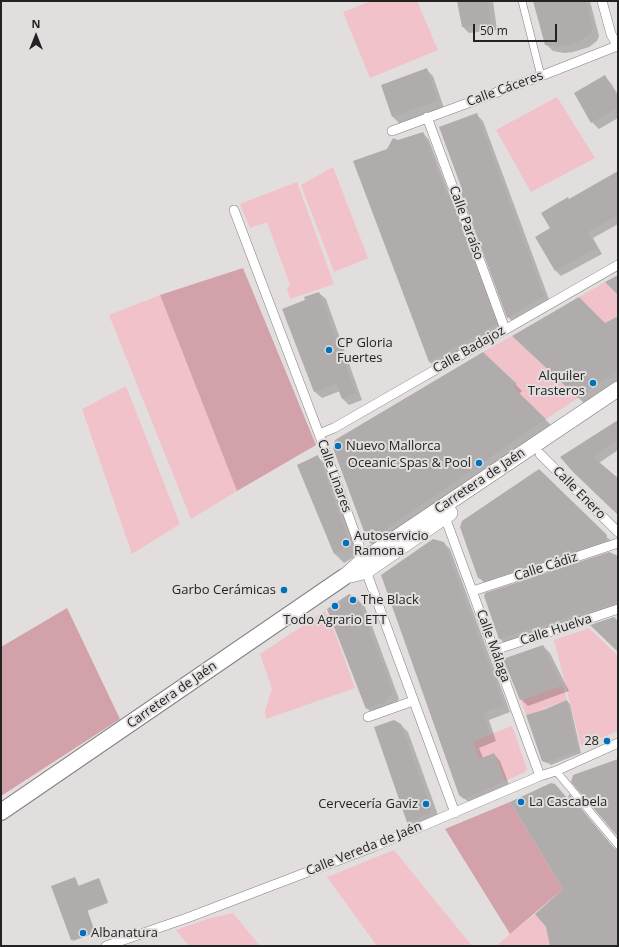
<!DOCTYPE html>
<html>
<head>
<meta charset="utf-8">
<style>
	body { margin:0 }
	#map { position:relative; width:619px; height:947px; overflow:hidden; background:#e2dede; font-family:"Open Sans",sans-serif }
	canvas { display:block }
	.frame { position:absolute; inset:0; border:2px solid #242323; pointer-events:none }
	.north { position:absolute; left:16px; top:16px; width:40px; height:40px; -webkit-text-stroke:3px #e2dede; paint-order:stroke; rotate:0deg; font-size:11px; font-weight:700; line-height:16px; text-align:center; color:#242323 }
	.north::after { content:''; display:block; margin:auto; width:14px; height:18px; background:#242323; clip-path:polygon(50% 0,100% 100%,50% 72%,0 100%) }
	.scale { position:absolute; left:473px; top:24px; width:84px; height:18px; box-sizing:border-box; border:2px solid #242323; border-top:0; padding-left:5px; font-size:12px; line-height:14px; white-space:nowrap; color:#242323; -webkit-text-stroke:3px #e2dede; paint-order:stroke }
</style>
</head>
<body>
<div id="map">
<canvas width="619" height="947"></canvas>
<div class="frame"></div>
<div class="north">N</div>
<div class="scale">50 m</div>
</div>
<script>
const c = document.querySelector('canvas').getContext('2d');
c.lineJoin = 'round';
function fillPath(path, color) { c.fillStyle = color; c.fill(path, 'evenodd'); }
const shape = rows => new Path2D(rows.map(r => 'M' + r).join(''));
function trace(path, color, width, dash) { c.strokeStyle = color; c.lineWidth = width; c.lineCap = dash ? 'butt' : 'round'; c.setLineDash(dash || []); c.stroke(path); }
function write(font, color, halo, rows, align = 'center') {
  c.font = font + ' "Open Sans",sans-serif'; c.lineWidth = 4; c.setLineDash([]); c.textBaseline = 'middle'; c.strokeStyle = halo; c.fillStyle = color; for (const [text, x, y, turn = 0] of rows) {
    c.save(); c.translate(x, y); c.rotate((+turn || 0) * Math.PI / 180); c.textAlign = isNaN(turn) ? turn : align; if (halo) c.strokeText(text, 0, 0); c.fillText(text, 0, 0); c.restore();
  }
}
const green = shape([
	[371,1,417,1,438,50,370,78,343,12],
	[557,97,595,158,531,192,496,130],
	[333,167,368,258,334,272,301,185],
	[297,182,334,284,290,299,287,289,290,285,267,222,250,228,240,204],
	[605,282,618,295,618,316,605,323,579,297],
	[160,295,237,491,191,519,109,315],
	[512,336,542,365,578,398,546,419,513,387,517,384,483,352],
	[126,386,180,524,132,554,82,409],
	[325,611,334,630,355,688,266,719,265,711,272,689,260,654],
	[589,628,618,656,618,731,581,746,554,640],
	[563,685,567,701,526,715,521,700],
	[512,726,527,769,525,772,505,781,494,753,479,759,473,741],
	[394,850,472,946,377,946,327,877],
	[233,913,260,946,189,946,176,930,210,918],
	[535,914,561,946,496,946,510,934]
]);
const forest = shape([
	[243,268,316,445,237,491,160,295],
	[67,608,120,719,1,796,1,647],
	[510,802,563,889,510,934,445,829]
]);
const shadow = shape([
	[449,1,493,1,497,30,469,33,463,27,459,2],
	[534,1,590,1,599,36,597,41,589,47,573,52,564,53,553,51,546,44],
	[427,70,433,76,444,108,400,124,393,117,382,85],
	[605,77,611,83,618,95,618,118,599,129,592,122],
	[476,114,483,121,550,302,515,324,508,317,463,190],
	[423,133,429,140,451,198,455,202,503,330,436,368,429,361,388,150,398,141],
	[618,173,618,224,593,238,602,254,561,276,556,271,537,237,552,228,570,200],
	[319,293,326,299,362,400,349,405,342,398,340,391,322,398,315,392,307,301],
	[618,317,618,387,588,407,523,345,605,325],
	[483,353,522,391,519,394,552,426,376,548,369,542,334,448],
	[618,421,618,450,599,463,618,479,618,514,573,471],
	[317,456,327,466,359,554,344,563,335,554,298,465],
	[539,470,613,543,485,584,479,577],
	[443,542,450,549,510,712,489,720,496,741,479,748,483,758,494,754,500,761,510,787,471,805,460,794],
	[618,558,618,611,507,645,500,639,485,596],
	[358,600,365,607,399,699,392,708,373,715,367,708],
	[543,646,550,653,569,691,528,706,521,699],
	[567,701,570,704,581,753,551,765,543,760,547,710],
	[401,725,408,732,438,815,414,828,407,822,375,728],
	[76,879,79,887,99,879,108,903,87,911,95,933,73,941,52,886]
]);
const building = shape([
	[457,1,488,1,491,23,462,27],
	[533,1,586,1,593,28,590,34,582,40,566,46,557,47,545,45],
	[427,68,438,101,392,117,381,85],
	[605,75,618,98,618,108,591,123,574,93],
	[477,113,544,296,507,318,460,190,462,189,439,127],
	[423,132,447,195,449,194,497,324,429,362,353,161,387,149,393,138,398,140],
	[618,171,618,215,588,232,597,248,555,271,535,237,550,228,541,213,568,197,569,199],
	[618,275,618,295,605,282],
	[319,292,356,393,342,399,336,384,314,392,282,309,305,300,304,297],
	[579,297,605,323,618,316,618,370,578,398,512,336],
	[483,352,517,384,513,387,546,419,368,542,333,448,335,440],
	[618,420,618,440,593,457,618,478,618,515,573,472,560,457],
	[318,455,350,544,334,554,297,465],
	[539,469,607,535,605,541,485,581,478,578,460,527,462,521],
	[433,539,444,542,504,706,483,713,490,734,473,741,479,759,494,753,505,781,464,799,459,795,381,575],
	[609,552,618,556,618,602,580,615,578,614,499,639,484,596,485,593],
	[349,594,358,599,393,692,385,702,366,709,327,609],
	[614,617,618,621,618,652,590,625],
	[543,645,563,685,520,700,503,659],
	[567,700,578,750,547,763,542,761,526,715,546,709],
	[394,720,401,724,431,808,430,814,407,822,374,727],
	[618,759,618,837,571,782,573,775],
	[551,783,555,784,568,799,569,794,614,848,618,850,618,946,550,946,546,927,535,914,563,889,510,802],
	[75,877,78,886,99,878,108,902,87,909,95,932,71,940,51,886]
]);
const pedestrian = shape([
	[522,1,541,76],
	[556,771,618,845]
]);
const minor = shape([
	[602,1,611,34,618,47],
	[427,117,505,329],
	[392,131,541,76,617,46],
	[234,210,319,434,358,542,366,571,455,813],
	[319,434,334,428,618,265],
	[540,454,618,532],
	[445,517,540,776],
	[473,591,618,543],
	[495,650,618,609],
	[368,717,413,701],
	[106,946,187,918,373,847,540,776,556,771,618,743]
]);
const primary = shape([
	[351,575,366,571,450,513],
	[344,577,363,560,381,548,618,389]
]);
const trunk = shape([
	[1,812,344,577]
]);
const markers = [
	[329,350,4,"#0071bc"],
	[593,383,4,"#0071bc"],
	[338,446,4,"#0071bc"],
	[479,463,4,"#0071bc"],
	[346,543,4,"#0071bc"],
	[284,590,4,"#0071bc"],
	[353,600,4,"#0071bc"],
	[335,606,4,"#0071bc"],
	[607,741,4,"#0071bc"],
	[521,802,4,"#0071bc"],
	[426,804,4,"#0071bc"],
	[83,933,4,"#0071bc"]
];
const streetNames = [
	["Calle Cáceres",505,89,-20],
	["Calle Paraíso",466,223,70],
	["Calle Badajoz",469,350,-30],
	["Calle Linares",334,476,70],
	["Carretera de Jaén",480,481,-34],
	["Calle Enero",579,493,45],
	["Calle Cádiz",546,567,-18],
	["Calle Huelva",556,630,-18],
	["Calle Málaga",493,646,70],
	["Carretera de Jaén",172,695,-35],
	["Calle Vereda de Jaén",364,849,-22]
];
const poiNames = [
	["CP Gloria",337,343],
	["Fuertes",337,358],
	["Alquiler",585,376,"right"],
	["Trasteros",585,391,"right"],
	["Nuevo Mallorca",346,446],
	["Oceanic Spas & Pool",471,463,"right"],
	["Autoservicio",354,536],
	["Ramona",354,551],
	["Garbo Cerámicas",276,590,"right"],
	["The Black",361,600],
	["Todo Agrario ETT",335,620,"center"],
	["28",599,741,"right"],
	["La Cascabela",529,802],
	["Cervecería Gaviz",418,804,"right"],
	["Albanatura",91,933]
];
fillPath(green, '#f1c2c9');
fillPath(forest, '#d3a1a9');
fillPath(shadow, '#0003');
fillPath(building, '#b0acac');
trace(pedestrian, '#858182', 8);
trace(minor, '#858182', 10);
trace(primary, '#858182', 16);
trace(trunk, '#858182', 18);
trace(pedestrian, '#fff', 7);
trace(minor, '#fff', 9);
trace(primary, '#fff', 15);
trace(trunk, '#fff', 16);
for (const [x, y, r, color] of markers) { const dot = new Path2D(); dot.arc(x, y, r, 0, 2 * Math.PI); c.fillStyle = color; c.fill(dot); trace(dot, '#e2dede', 1.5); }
write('13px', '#242323', '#e2dede', streetNames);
write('13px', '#242323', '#e2dede', poiNames, 'left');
</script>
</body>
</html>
